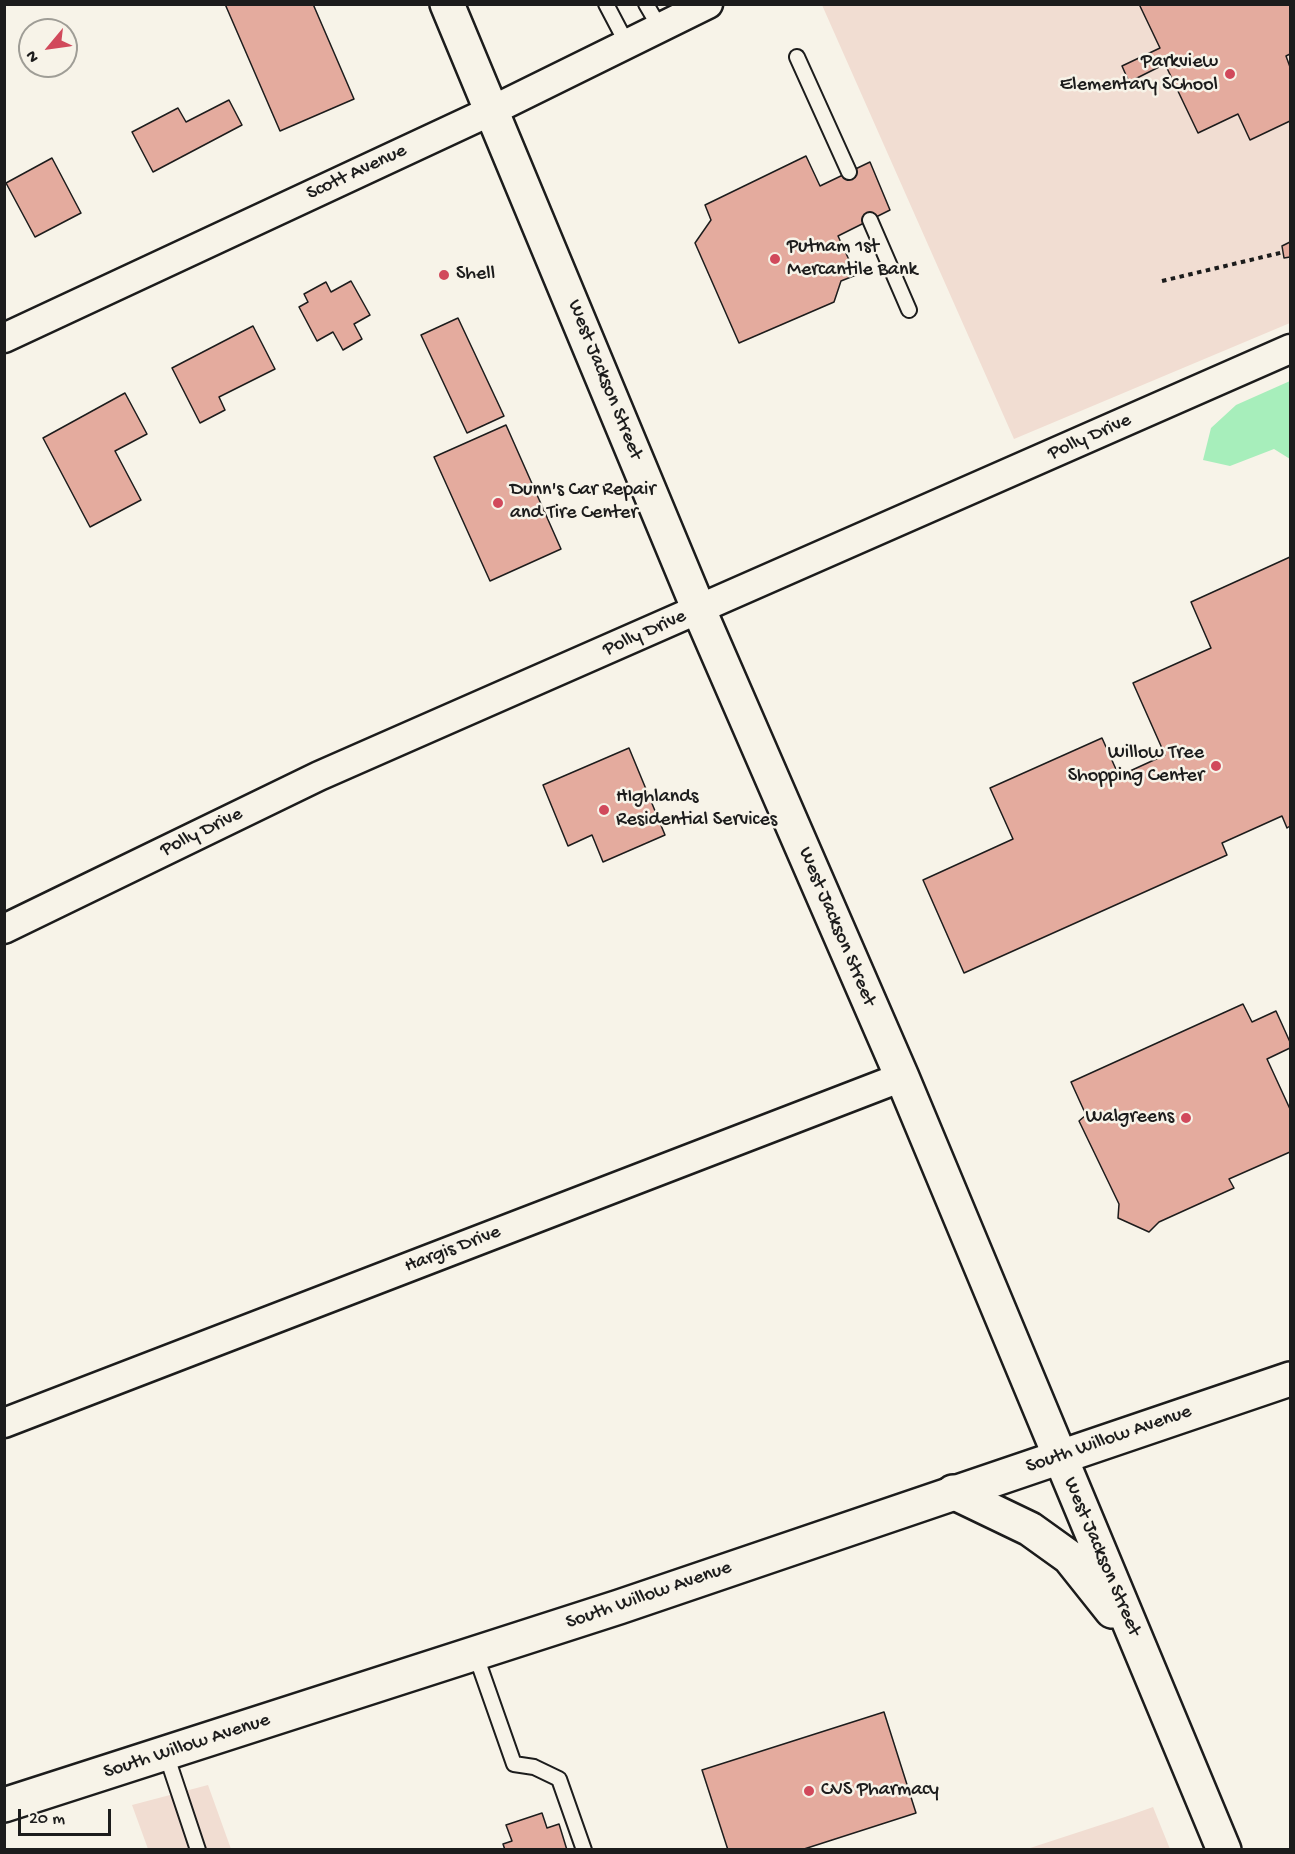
<!DOCTYPE html>
<html>
<head>
<meta charset="utf-8">
<style>
	body { margin:0 }
	#map { position:relative; width:1295px; height:1854px; overflow:hidden; background:#f7f3e8; font-family:"Gochi Hand",sans-serif }
	canvas { display:block }
	.frame { position:absolute; inset:0; border:6px solid #1c1c1c; pointer-events:none }
	.north { position:absolute; left:18px; top:18px; width:60px; height:60px; box-sizing:border-box; background:#f7f3e8; border:2px solid #9f9d96; border-radius:50%; rotate:241deg; font-size:16px; font-weight:700; line-height:24px; text-align:center; color:#1c1c1c }
	.north::after { content:''; display:block; margin:auto; width:21px; height:27px; background:#d1495b; clip-path:polygon(50% 0,100% 100%,50% 72%,0 100%) }
	.scale { position:absolute; left:18px; top:1809px; width:93px; height:27px; box-sizing:border-box; border:3px solid #1c1c1c; border-top:0; padding-left:8px; font-size:18px; line-height:21px; white-space:nowrap; color:#1c1c1c; -webkit-text-stroke:4px #f7f3e8; paint-order:stroke }
</style>
</head>
<body>
<div id="map">
<canvas width="1295" height="1854"></canvas>
<div class="frame"></div>
<div class="north">N</div>
<div class="scale">20 m</div>
</div>
<script>
const c = document.querySelector('canvas').getContext('2d');
c.lineJoin = 'round';
function fillPath(path, color) { c.fillStyle = color; c.fill(path, 'evenodd'); }
const shape = rows => new Path2D(rows.map(r => 'M' + r).join(''));
function trace(path, color, width, dash) { c.strokeStyle = color; c.lineWidth = width; c.lineCap = dash ? 'butt' : 'round'; c.setLineDash(dash || []); c.stroke(path); }
function write(font, color, halo, rows, align = 'center') {
  c.font = font + ' "Gochi Hand",sans-serif'; c.lineWidth = 5; c.setLineDash([]); c.textBaseline = 'middle'; c.strokeStyle = halo; c.fillStyle = color; for (const [text, x, y, turn = 0] of rows) {
    c.save(); c.translate(x, y); c.rotate((+turn || 0) * Math.PI / 180); c.textAlign = isNaN(turn) ? turn : align; if (halo) c.strokeText(text, 0, 0); c.fillText(text, 0, 0); c.restore();
  }
}
const built = shape([
	[822,5,1290,5,1290,323,1014,439],
	[208,1785,231,1849,148,1849,132,1805],
	[1153,1807,1170,1849,1027,1849,1125,1817]
]);
const green = shape([
	[1290,381,1290,459,1274,449,1230,466,1203,460,1211,428,1236,405]
]);
const building = shape([
	[225,4,313,4,354,99,280,131,225,4],
	[1139,4,1290,4,1290,54,1286,56,1290,67,1290,121,1250,140,1238,114,1198,133,1165,64,1129,82,1122,66,1160,48,1139,4],
	[229,100,242,125,153,172,132,132,178,108,186,122,229,100],
	[806,156,820,186,870,162,890,210,838,236,856,275,841,281,834,302,739,343,695,243,711,220,705,205,806,156],
	[52,158,81,213,35,237,6,183,52,158],
	[1290,242,1290,257,1284,258,1282,246,1290,242],
	[351,281,370,315,354,324,362,339,343,350,333,332,317,341,299,307,308,302,304,294,326,282,331,292,351,281],
	[458,318,504,416,467,433,421,335,458,318],
	[253,326,275,369,219,397,225,410,200,423,172,368,253,326],
	[125,393,147,434,115,451,141,500,90,527,43,438,125,393],
	[506,425,561,549,490,581,434,457,506,425],
	[1290,557,1290,826,1287,828,1282,816,1222,843,1227,855,964,973,923,880,1013,839,990,788,1102,738,1119,776,1165,755,1133,683,1211,648,1191,602,1290,557],
	[629,748,665,835,603,862,592,835,568,846,543,785,629,748],
	[1243,1004,1252,1022,1276,1011,1290,1042,1290,1048,1267,1059,1290,1109,1290,1152,1229,1179,1234,1188,1159,1222,1149,1232,1118,1218,1119,1204,1079,1121,1086,1115,1071,1082,1243,1004],
	[884,1712,916,1813,801,1850,728,1850,702,1770,884,1712],
	[542,1813,547,1828,559,1824,567,1850,505,1850,503,1844,512,1841,506,1825,542,1813]
]);
const path = shape([
	[1162,281,1284,252]
]);
const service = shape([
	[606,4,627,44],
	[646,4,660,28],
	[797,57,849,172],
	[870,220,909,310],
	[475,1653,514,1764,534,1767,559,1779,584,1850],
	[166,1754,198,1850]
]);
const minor = shape([
	[4,338,493,110,708,4],
	[4,929,319,776,1290,349],
	[4,1423,902,1077]
]);
const tertiary = shape([
	[447,4,699,610,902,1077,1224,1850],
	[953,1492,1030,1529,1069,1557,1112,1611]
]);
const secondary = shape([
	[4,1805,619,1607,1290,1379]
]);
const markers = [
	[1230,74,6,"#d1495b"],
	[775,259,6,"#d1495b"],
	[444,275,6,"#d1495b"],
	[498,503,6,"#d1495b"],
	[1216,766,6,"#d1495b"],
	[604,810,6,"#d1495b"],
	[1186,1118,6,"#d1495b"],
	[809,1791,6,"#d1495b"]
];
const poiNames = [
	["Parkview",1218,63,"right"],
	["Elementary SChool",1218,86,"right"],
	["Putnam 1st",787,248],
	["Mercantile Bank",787,271],
	["Shell",456,275],
	["Dunn's Car Repair",510,491],
	["and Tire Center",510,514],
	["Willow Tree",1204,754,"right"],
	["Shopping Center",1204,777,"right"],
	["HIghlands",616,798],
	["Residential Services",616,821],
	["Walgreens",1174,1118,"right"],
	["CVS Pharmacy",821,1791]
];
const streetNames = [
	["Scott Avenue",357,173,-25],
	["West Jackson Street",604,380,68],
	["Polly Drive",1090,438,-24],
	["Polly Drive",645,634,-24],
	["Polly Drive",202,833,-26],
	["West Jackson Street",836,927,67],
	["Hargis Drive",453,1250,-21],
	["South Willow Avenue",1109,1440,-19],
	["West Jackson Street",1101,1557,67],
	["South Willow Avenue",649,1596,-19],
	["South Willow Avenue",187,1747,-18]
];
fillPath(built, '#f1ddd2');
fillPath(green, '#a7eebb');
fillPath(building, '#e4ab9e');
trace(building, '#1c1c1c', 1.5);
trace(service, '#1c1c1c', 18);
trace(minor, '#1c1c1c', 33);
trace(tertiary, '#1c1c1c', 38);
trace(secondary, '#1c1c1c', 38);
trace(path, '#1c1c1c', 4, [4.5, 4.5]);
trace(service, '#f7f3e8', 14);
trace(minor, '#f7f3e8', 28);
trace(tertiary, '#f7f3e8', 33);
trace(secondary, '#f7f3e8', 33);
for (const [x, y, r, color] of markers) { const dot = new Path2D(); dot.arc(x, y, r, 0, 2 * Math.PI); c.fillStyle = color; c.fill(dot); trace(dot, '#f7f3e8', 2); }
write('20px', '#1c1c1c', '#f7f3e8', poiNames, 'left');
write('20px', '#1c1c1c', '#f7f3e8', streetNames);
</script>
</body>
</html>
